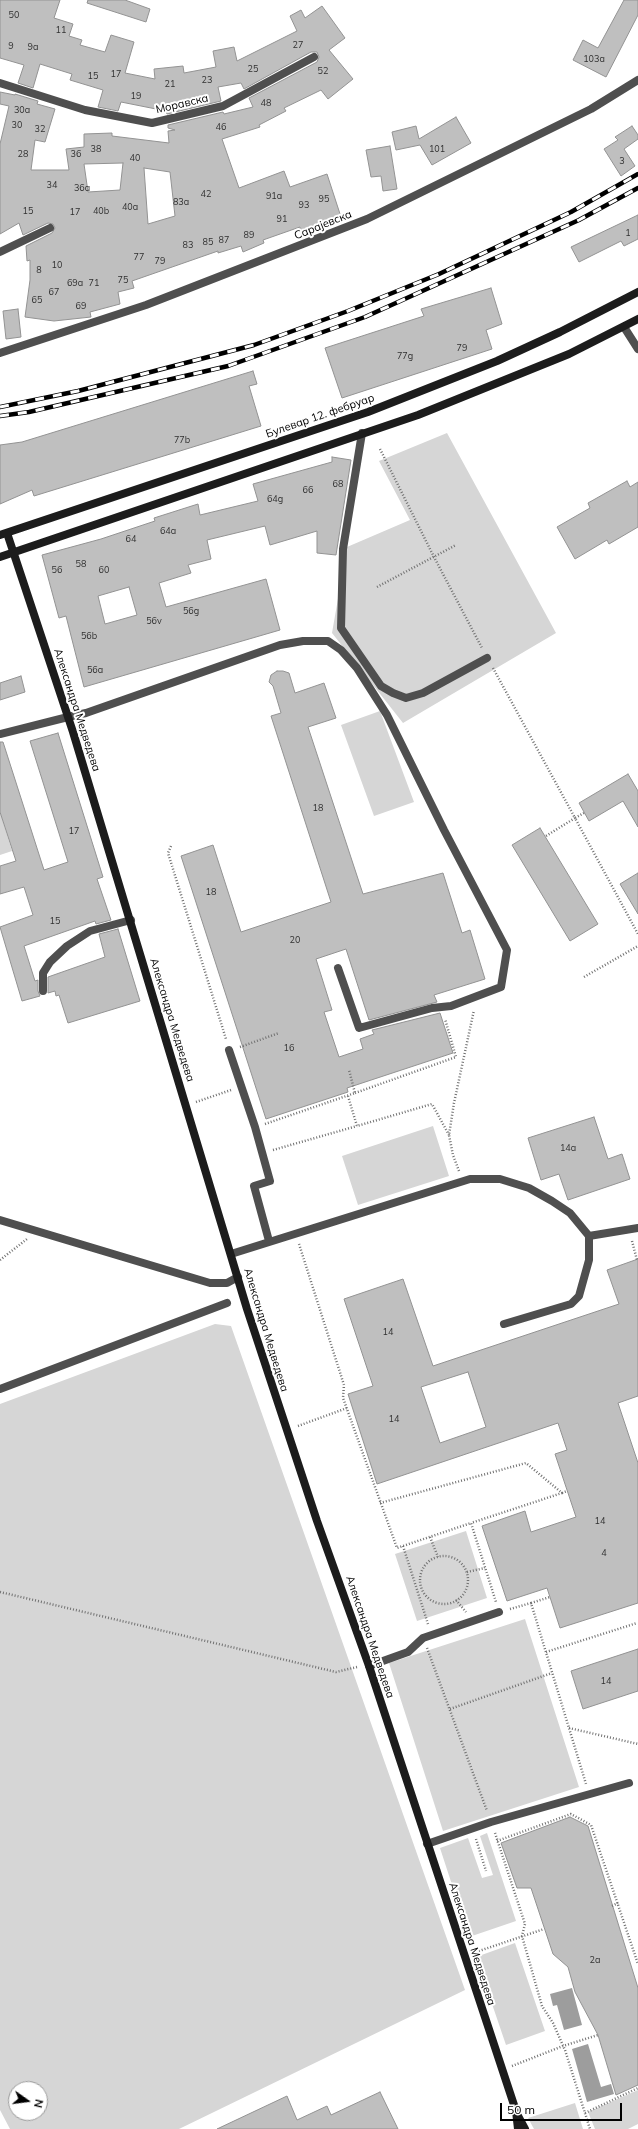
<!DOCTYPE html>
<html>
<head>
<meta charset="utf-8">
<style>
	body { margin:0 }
	#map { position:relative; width:638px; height:2129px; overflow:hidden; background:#fff; font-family:Mulish,sans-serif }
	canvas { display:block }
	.north { position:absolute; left:8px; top:2081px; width:40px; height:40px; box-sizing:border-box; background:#fff; border:1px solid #999; border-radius:50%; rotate:104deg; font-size:11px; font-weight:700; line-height:16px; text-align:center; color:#000 }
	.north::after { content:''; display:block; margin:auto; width:14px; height:18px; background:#000; clip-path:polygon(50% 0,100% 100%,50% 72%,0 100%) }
	.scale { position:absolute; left:500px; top:2103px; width:122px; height:18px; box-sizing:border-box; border:2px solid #000; border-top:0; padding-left:5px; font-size:12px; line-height:14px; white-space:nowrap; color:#000; -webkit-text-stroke:3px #fff; paint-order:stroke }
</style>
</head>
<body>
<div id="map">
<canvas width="638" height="2129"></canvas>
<div class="north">N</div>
<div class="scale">50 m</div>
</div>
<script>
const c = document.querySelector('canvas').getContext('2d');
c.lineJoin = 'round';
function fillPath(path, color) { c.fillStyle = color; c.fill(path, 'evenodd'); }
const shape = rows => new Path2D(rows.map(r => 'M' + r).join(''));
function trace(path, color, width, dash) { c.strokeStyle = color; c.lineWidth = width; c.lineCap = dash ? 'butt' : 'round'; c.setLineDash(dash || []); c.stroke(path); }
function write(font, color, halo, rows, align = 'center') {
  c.font = font + ' Mulish,sans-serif'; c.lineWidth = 4; c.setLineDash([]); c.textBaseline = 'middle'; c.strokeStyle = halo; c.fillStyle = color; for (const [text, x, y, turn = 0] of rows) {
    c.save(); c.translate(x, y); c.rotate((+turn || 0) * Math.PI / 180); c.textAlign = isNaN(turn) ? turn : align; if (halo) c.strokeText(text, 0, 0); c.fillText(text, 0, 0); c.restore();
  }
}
const green = shape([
	[447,433,556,633,403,723,332,633,347,547,410,520,379,461],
	[380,711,414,802,374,816,341,725],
	[0,812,12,851,0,855],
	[433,1126,449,1176,358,1205,342,1156],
	[215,1324,231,1326,465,1990,179,2129,10,2129,0,2110,0,1404],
	[16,2089,40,2089,40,2113,16,2113],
	[466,1531,487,1598,417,1621,395,1554],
	[525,1619,579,1787,443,1831,389,1663],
	[487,1833,516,1921,469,1937,440,1848,468,1838,482,1878,493,1875,480,1836],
	[515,1943,545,2031,506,2045,476,1957],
	[638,2090,638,2124,628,2129,595,2129,588,2112],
	[575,2103,583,2129,534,2129,528,2118]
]);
const water = shape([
	[572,1988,582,2025,564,2030,557,2005,553,2006,550,1994],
	[588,2044,601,2087,611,2084,614,2094,587,2102,572,2049]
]);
const building = shape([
	[0,0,60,0,54,18,73,24,69,36,82,40,80,45,105,52,111,35,134,42,125,73,155,79,154,69,183,66,184,73,216,67,213,51,234,47,237,61,297,31,290,16,301,10,305,18,322,6,345,38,329,50,353,79,328,99,321,90,284,108,286,111,259,125,260,127,222,139,239,188,284,171,290,187,327,174,341,217,300,230,300,227,263,240,264,243,243,252,241,246,218,253,218,251,132,281,134,288,118,292,120,304,90,312,91,317,54,321,25,317,30,280,30,260,27,261,26,246,52,233,55,228,53,224,48,223,23,235,19,223,0,234,0,144,9,106,0,104,0,92,15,95,15,94,38,101,37,104,55,109,45,142,35,140,31,170,69,170,66,149,84,147,84,134,112,133,112,136,169,143,168,131,175,130,168,128,168,125,223,112,224,114,253,107,249,98,317,62,319,57,317,52,311,52,244,89,241,83,218,87,221,101,167,114,166,111,121,102,118,111,98,107,103,90,70,80,72,74,40,64,33,88,18,83,24,65,0,58,0,0],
	[123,163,120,190,88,192,84,164,123,163],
	[144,168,170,172,175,216,148,224,144,168],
	[88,0,125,0,150,9,146,22,87,3,88,0],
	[624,0,638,0,638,15,606,77,573,60,583,40,598,48,624,0],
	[456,117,471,143,432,165,420,145,396,150,392,132,416,126,419,139,456,117],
	[632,126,638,135,638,139,624,149,635,166,621,176,604,149,618,140,615,137,632,126],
	[390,146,397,189,383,191,381,176,371,177,366,150,390,146],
	[638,215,638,239,624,246,621,241,579,262,571,247,638,215],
	[491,288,502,324,486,330,492,349,342,398,325,348,424,316,421,309,491,288],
	[18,309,21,337,6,339,3,311,18,309],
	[253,371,257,384,249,386,261,426,34,496,32,490,0,504,0,445,22,442,253,371],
	[332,457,351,460,336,555,317,553,317,531,270,545,265,526,207,540,211,559,188,565,191,573,159,583,166,607,266,579,280,630,84,687,66,616,59,618,42,555,101,539,155,521,154,518,198,504,200,515,258,501,253,484,332,462,332,457],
	[129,587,137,615,105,624,98,596,129,587],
	[627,481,630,487,638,482,638,527,609,544,607,540,575,559,557,527,590,508,588,503,627,481],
	[277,671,283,671,289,673,295,693,324,683,336,718,308,727,363,894,443,873,462,933,470,930,485,979,434,995,437,1002,369,1020,346,949,316,959,332,1010,324,1012,339,1057,363,1049,360,1039,374,1034,372,1030,440,1013,453,1053,347,1088,348,1092,266,1119,181,856,213,845,241,932,331,902,271,716,281,713,273,686,269,682,271,675,277,671],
	[21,676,25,692,0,700,0,683,21,676],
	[58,733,103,877,97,879,111,920,96,924,95,921,24,946,35,981,38,980,38,991,40,996,22,1001,0,927,33,915,24,887,0,894,0,866,16,861,0,812,0,742,3,742,44,870,68,862,30,741,58,733],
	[628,774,638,791,638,827,623,801,589,821,579,803,628,774],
	[540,828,598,924,570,941,512,845,540,828],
	[638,873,638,914,620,884,638,873],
	[118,929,140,1001,68,1023,59,995,56,996,55,991,48,993,48,977,105,957,99,934,118,929],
	[594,1117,608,1159,622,1154,630,1179,568,1200,559,1174,541,1180,528,1138,594,1117],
	[638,1259,638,1396,618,1403,638,1463,638,1603,560,1628,547,1588,507,1601,482,1526,525,1511,531,1532,576,1517,555,1454,567,1450,558,1423,377,1484,348,1394,373,1386,344,1299,403,1279,433,1366,619,1304,607,1270,638,1259],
	[468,1372,486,1427,440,1443,421,1387,468,1372],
	[638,1649,638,1691,583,1709,571,1671,638,1649],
	[570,1817,588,1826,638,1988,638,2085,616,2095,598,2035,575,1992,568,1967,553,1954,531,1888,517,1888,501,1843,570,1817],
	[380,2092,398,2129,217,2129,287,2096,297,2120,327,2106,331,2115,380,2092]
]);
const path = shape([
	[380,449,434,557,482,648],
	[377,587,456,545],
	[493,668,575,818,546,836],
	[584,813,575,818,638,934],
	[171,846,168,853,226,1039],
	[584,977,638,946],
	[240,1047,279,1033],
	[355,1093,456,1057,445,1019],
	[348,1096,357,1126,432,1104,449,1135],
	[196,1102,231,1090],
	[265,1124,355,1093,349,1070],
	[273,1150,357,1126],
	[459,1171,453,1155,449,1135,454,1103,474,1010],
	[632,1241,637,1260],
	[299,1244,344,1385,343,1398,397,1548,471,1523,496,1602],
	[0,1260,27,1239],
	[298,1426,347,1408],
	[562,1493,567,1491],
	[380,1503,526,1463,562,1493,471,1523],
	[430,1537,438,1557],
	[403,1546,428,1624],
	'420 1580a24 24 0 1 1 48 0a24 24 0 1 1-48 0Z',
	[467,1572,485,1568],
	[0,1592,336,1672,357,1667],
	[456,1600,466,1612],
	[531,1603,550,1597],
	[510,1609,531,1603,586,1784],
	[427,1648,487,1811],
	[546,1652,637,1623],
	[450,1709,552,1673],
	[569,1728,638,1744],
	[495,1833,525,1924,522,1936,542,2006,553,2023,565,2050,590,2129],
	[476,1839,486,1871],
	[497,1841,571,1814,591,1825,638,1964],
	[612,1906,618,1903],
	[476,1952,544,1929],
	[512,2066,563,2046,598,2035],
	[585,2113,638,2088]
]);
const lane = shape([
	[624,327,638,349],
	[362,433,343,549,341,628,381,686,393,693,406,698,423,693,487,658],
	[68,717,86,713,280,645,303,641,328,641,341,650,357,668,387,715,444,830,507,950,501,987,451,1006,432,1008,359,1028,338,968],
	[43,991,43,973,50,962,67,946,90,931,131,920],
	[229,1050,255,1127,270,1181,254,1186,269,1241],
	[0,1220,210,1283,227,1283,238,1277],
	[589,1236,638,1228],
	[231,1254,470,1179,500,1179,529,1188,552,1201,570,1213,589,1236,589,1260,579,1296,571,1304,504,1324],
	[369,1666,408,1652,423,1638,499,1612],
	[427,1844,491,1822,629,1783]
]);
const street = shape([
	[0,83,85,110,152,123,223,106,314,57],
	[0,252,50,228],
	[0,353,146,305,367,219,591,109,638,80],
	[0,734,68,717],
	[0,1389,227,1303]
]);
const secondary = shape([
	[7,533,73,732,247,1309,317,1521,369,1666,516,2111,518,2129],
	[0,535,368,412,497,361,560,332,638,292],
	[0,557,418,415,569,354,638,319],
	[518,2116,525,2129]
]);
const rail = shape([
	[0,407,78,391,254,345,348,311,439,274,571,212,638,174],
	[0,416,29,412,228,366,365,317,579,220,638,188]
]);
const numberNames = [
	["50",14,15],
	["11",61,30],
	["27",298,45],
	["9",11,46],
	["9a",33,47],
	["103a",594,59],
	["25",253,69],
	["52",323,71],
	["17",116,74],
	["15",93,76],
	["23",207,80],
	["21",170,84],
	["19",136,96],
	["48",266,103],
	["30a",22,110],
	["30",17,125],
	["46",221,127],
	["32",40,129],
	["38",96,149],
	["101",437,149],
	["28",23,154],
	["36",76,154],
	["40",135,158],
	["3",622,161],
	["34",52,185],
	["36a",82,188],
	["42",206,194],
	["91a",274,196],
	["95",324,199],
	["83a",181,202],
	["93",304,205],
	["40a",130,207],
	["15",28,211],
	["40b",101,211],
	["17",75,212],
	["91",282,219],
	["1",628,233],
	["89",249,235],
	["87",224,240],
	["85",208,242],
	["83",188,245],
	["77",139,257],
	["79",160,261],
	["10",57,265],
	["8",39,270],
	["75",123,280],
	["69a",75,283],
	["71",94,283],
	["67",54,292],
	["65",37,300],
	["69",81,306],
	["79",462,348],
	["77g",405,356],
	["77b",182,440],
	["68",338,484],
	["66",308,490],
	["64g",275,499],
	["64a",168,531],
	["64",131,539],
	["58",81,564],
	["56",57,570],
	["60",104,570],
	["56g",191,611],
	["56v",154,621],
	["56b",89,636],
	["56a",95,670],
	["18",318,808],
	["17",74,831],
	["18",211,892],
	["15",55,921],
	["20",295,940],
	["16",289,1048],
	["14a",568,1148],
	["14",388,1332],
	["14",394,1419],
	["14",600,1521],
	["4",604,1553],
	["14",606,1681],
	["2a",595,1960]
];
const streetNames = [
	["Моравска",182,104,-13],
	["Сарајевска",323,225,-22],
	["Булевар 12. фебруар",320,416,-19],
	["Александра Медведева",77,710,72],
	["Александра Медведева",172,1020,73],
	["Александра Медведева",266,1330,73],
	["Александра Медведева",370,1637,71],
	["Александра Медведева",472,1944,72]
];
fillPath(green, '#d6d6d6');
fillPath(water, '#9d9d9d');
fillPath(building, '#bfbfbf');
trace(building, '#939393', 1);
trace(path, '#717171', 2.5, [1, 2]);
trace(lane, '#4f4f4f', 8);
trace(street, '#4f4f4f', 8);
trace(secondary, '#1c1c1c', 8);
trace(rail, '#000', 4.5);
trace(rail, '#fff', 3, [9]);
write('9px', '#303030', null, numberNames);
write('11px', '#000', '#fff', streetNames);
</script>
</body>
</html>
